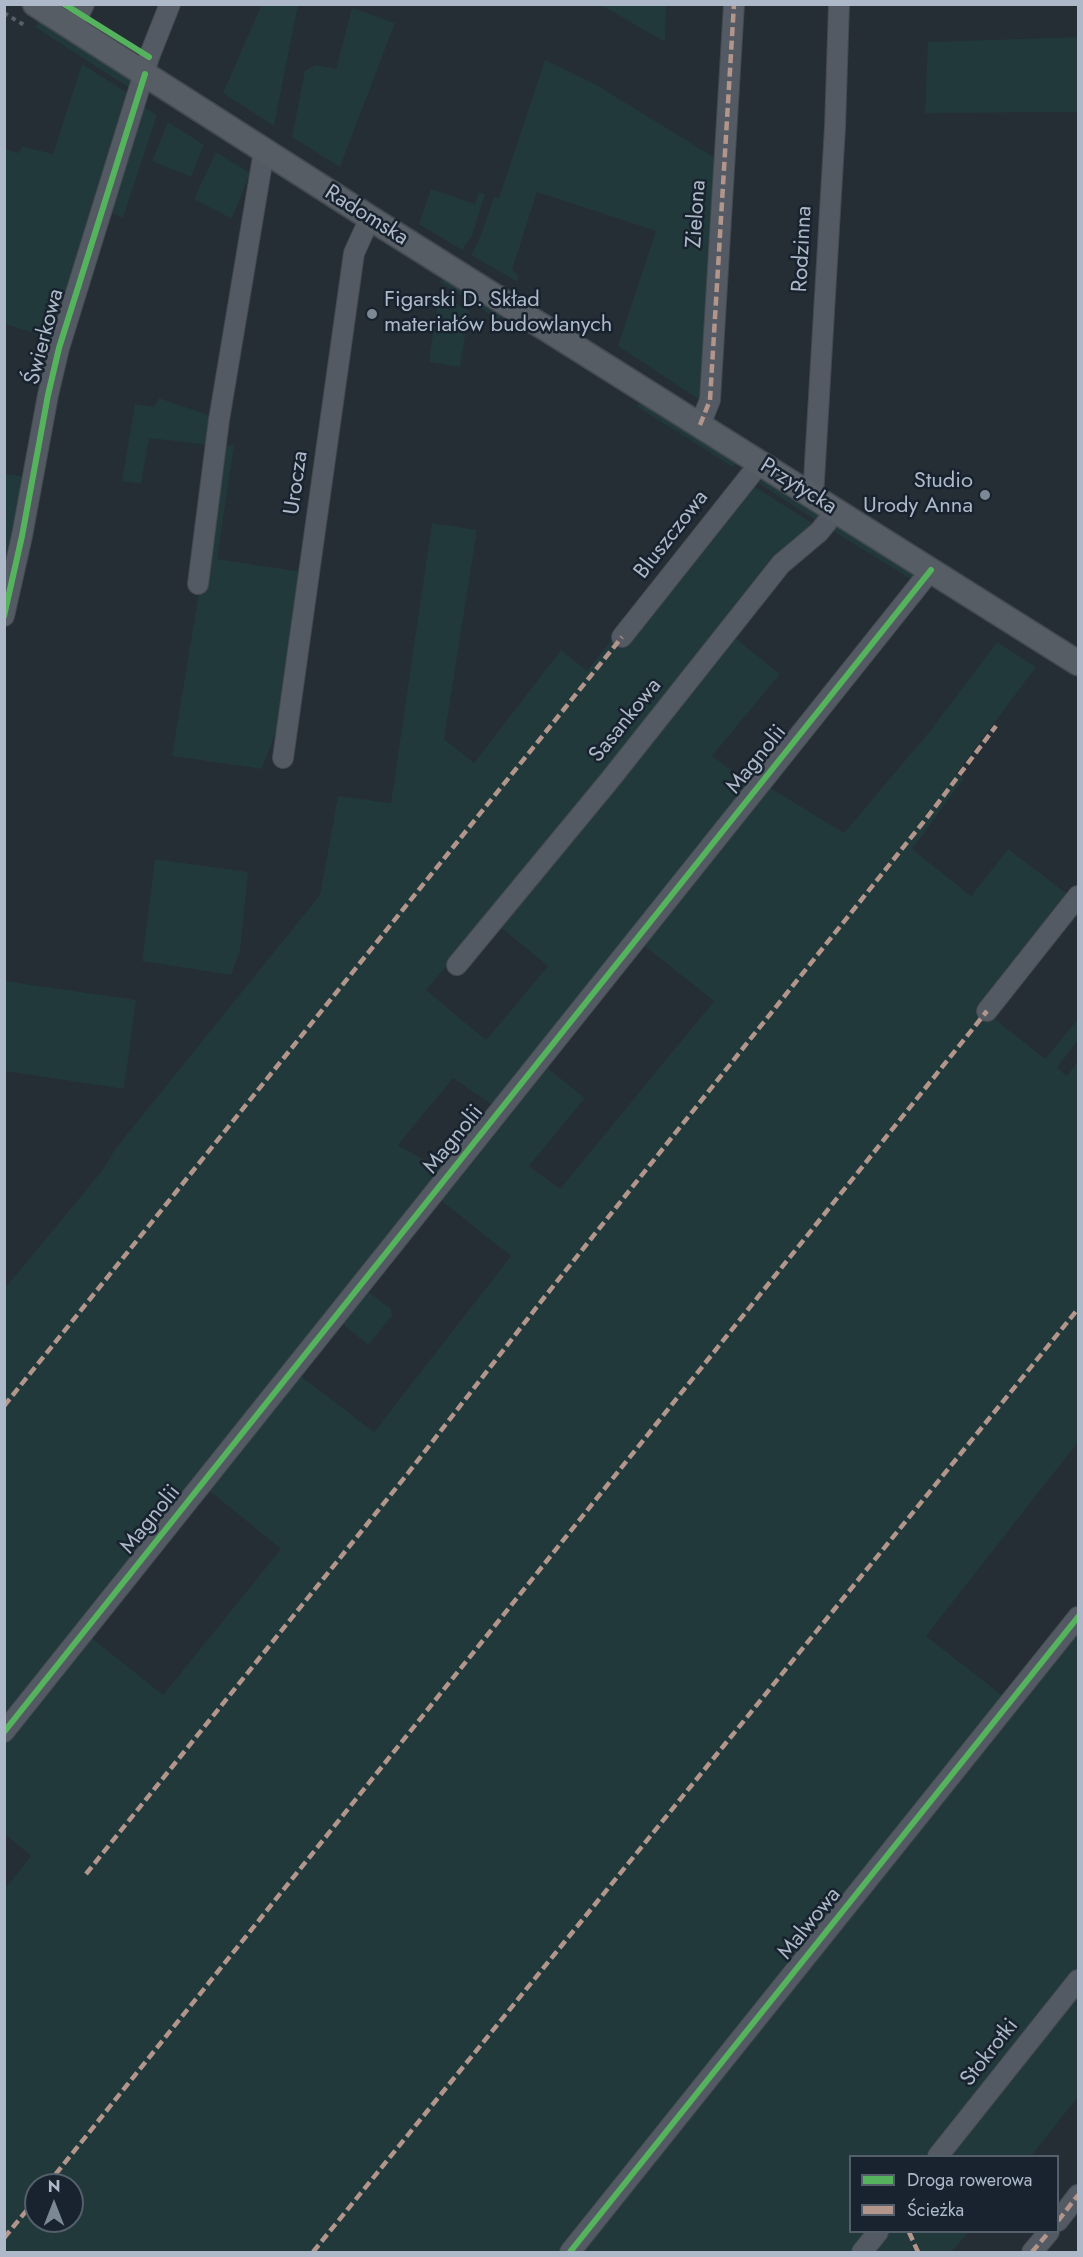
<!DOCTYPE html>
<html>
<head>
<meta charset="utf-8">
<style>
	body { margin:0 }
	#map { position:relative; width:1083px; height:2257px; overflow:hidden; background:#252d35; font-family:Jost,sans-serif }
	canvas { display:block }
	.frame { position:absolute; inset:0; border:6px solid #adb9c8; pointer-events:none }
	.legend { position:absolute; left:849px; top:2155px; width:210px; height:78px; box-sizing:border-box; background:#18232f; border:2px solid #545f6c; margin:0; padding:8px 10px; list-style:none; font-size:18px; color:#adb9c8 }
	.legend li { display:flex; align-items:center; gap:12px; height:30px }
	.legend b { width:30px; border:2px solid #545f6c }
	.north { position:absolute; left:24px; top:2173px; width:60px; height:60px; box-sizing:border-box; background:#18232f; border:2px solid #545f6c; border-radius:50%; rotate:0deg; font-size:16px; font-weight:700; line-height:24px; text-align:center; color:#adb9c8 }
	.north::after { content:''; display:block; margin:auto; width:21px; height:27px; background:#7d8895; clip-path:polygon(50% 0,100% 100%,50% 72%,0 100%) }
</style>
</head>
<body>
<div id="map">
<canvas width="1083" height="2257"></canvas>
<div class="frame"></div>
<ul class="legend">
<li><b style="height:8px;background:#56b35d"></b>Droga rowerowa</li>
<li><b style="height:8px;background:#b2968c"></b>Ścieżka</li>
</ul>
<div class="north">N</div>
</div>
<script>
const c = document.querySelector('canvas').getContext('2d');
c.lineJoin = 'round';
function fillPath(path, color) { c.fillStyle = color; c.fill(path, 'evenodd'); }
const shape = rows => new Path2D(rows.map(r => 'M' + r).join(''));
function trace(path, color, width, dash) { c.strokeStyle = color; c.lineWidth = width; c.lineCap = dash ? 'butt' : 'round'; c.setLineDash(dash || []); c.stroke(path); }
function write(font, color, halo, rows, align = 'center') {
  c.font = font + ' Jost,sans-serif'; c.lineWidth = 5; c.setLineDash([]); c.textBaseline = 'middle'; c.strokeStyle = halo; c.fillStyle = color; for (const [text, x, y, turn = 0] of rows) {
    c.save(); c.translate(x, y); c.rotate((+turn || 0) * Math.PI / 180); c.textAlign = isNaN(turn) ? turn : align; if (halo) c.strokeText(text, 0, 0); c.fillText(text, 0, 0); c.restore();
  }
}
const green = shape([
	[262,4,298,5,274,126,223,93],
	[601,5,666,5,665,42],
	[352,8,395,23,340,167,292,137,305,70,316,65,336,69],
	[40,20,130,80,131,89,35,27],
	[1078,37,1078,112,925,113,928,42],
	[545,60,595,84,715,158,701,401,618,346,656,231,537,192,512,270,518,275,518,282,471,255,479,240,494,197,499,198],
	[82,64,131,95,53,339,5,324,5,149,19,153,22,146,53,154],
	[144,107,157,115,123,218,106,211],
	[168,122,204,145,191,177,152,161],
	[216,152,250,173,232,219,194,199],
	[431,189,475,204,479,192,485,194,472,236,462,250,419,224],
	[443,280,498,314,501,317,499,320,438,281],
	[439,292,469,311,460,367,429,362],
	[159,398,214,417,209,445,149,438,141,484,122,481,135,404,154,407],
	[642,402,736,462,733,467,636,406],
	[234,445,217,559,302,572,282,715,262,769,172,756,223,446],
	[4,474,22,476,4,596],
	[763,480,767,480,820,514,819,522,757,482],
	[752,485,812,523,788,554,735,638,780,674,712,756,750,783,495,1107,453,1078,398,1145,443,1171,5,1725,5,1288,102,1171,116,1148,320,895,338,796,391,803,432,523,477,530,444,739,474,763,561,650,587,671,614,637,625,647],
	[565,829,498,925,548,966,486,1040,426,990],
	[833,527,841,527,912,573,914,581,830,529],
	[997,642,1036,667,956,774,964,778,912,849,971,896,1008,849,1078,902,991,1016,1045,1059,1078,1019,1078,1040,1057,1068,1067,1076,1078,1061,1078,1442,926,1636,1016,1706,1078,1629,1078,2097,1031,2156,850,2156,850,2232,969,2232,951,2252,5,2252,4,1890,31,1856,5,1834,5,1738,88,1635,163,1695,281,1549,206,1488,298,1374,374,1432,511,1256,439,1199,546,1067,585,1098,529,1166,560,1189,714,1001,642,944,769,787,844,833,930,731],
	[36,2185,72,2185,72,2221,36,2221],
	[155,859,248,872,240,951,231,975,142,961],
	[4,981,136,1000,124,1089,5,1071],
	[366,1290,391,1309,392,1316,368,1345,340,1322]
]);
const path = shape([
	[4,13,24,25]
]);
const minor = shape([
	[72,28,84,4],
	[700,425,710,400,734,4],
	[813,497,835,127,839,4],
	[198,584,219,420,264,151],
	[4,616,22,536,48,395,59,348,149,57,170,4],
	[622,637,760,463],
	[283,758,354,253,370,218],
	[457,965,609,781,781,564,819,532,836,511],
	[987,1011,1078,896],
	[4,1732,931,570],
	[938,2156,1078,1980],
	[1058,2221,1078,2195],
	[570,2252,1078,1617],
	[862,2252,878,2232],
	[1032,2252,1049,2232]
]);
const major = shape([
	[35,4,370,218,1078,663]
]);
const quiet = shape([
	[700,425,710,400,734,4],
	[4,1406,622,637],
	[86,1874,405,1477,543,1299,929,815,996,726],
	[47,2185,987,1011],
	[1058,2221,1078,2195],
	[909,2232,918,2252],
	[4,2238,36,2199],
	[313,2252,1078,1309],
	[1032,2252,1049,2232]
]);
const cycleway = shape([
	[64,4,149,57],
	[4,616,22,536,48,395,59,348,145,74],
	[4,1732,931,570],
	[570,2252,1078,1617]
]);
const markers = [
	[372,314,6,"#7d8895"],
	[985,495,6,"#7d8895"]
];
const streetNames = [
	["Zielona",697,214,-86],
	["Radomska",366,216,32],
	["Rodzinna",803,249,-87],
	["Świerkowa",45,337,-75],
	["Urocza",297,483,-82],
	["Przytycka",798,487,32],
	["Bluszczowa",672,535,-52],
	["Sasankowa",626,721,-51],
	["Magnolii",757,760,-51],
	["Magnolii",454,1140,-51],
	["Magnolii",151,1520,-51],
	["Malwowa",810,1924,-51],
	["Stokrotki",990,2053,-52]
];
const poiNames = [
	["Figarski D. Skład",384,301],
	["materiałów budowlanych",384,326],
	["Studio",973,482,"right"],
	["Urody Anna",973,507,"right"]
];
fillPath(green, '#22393b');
trace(minor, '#43494f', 22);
trace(major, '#424951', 27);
trace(path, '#585f66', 4, [4.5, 4.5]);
trace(minor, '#545a63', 20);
trace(major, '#575d65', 24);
trace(quiet, '#b2968c', 4.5, [9, 4.5]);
trace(cycleway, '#56b35d', 6);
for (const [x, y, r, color] of markers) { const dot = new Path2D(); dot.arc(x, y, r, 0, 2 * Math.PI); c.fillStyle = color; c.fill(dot); trace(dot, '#18232f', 2); }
write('22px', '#adb9c8', '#18232f', streetNames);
write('22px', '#adb9c8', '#18232f', poiNames, 'left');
</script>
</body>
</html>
